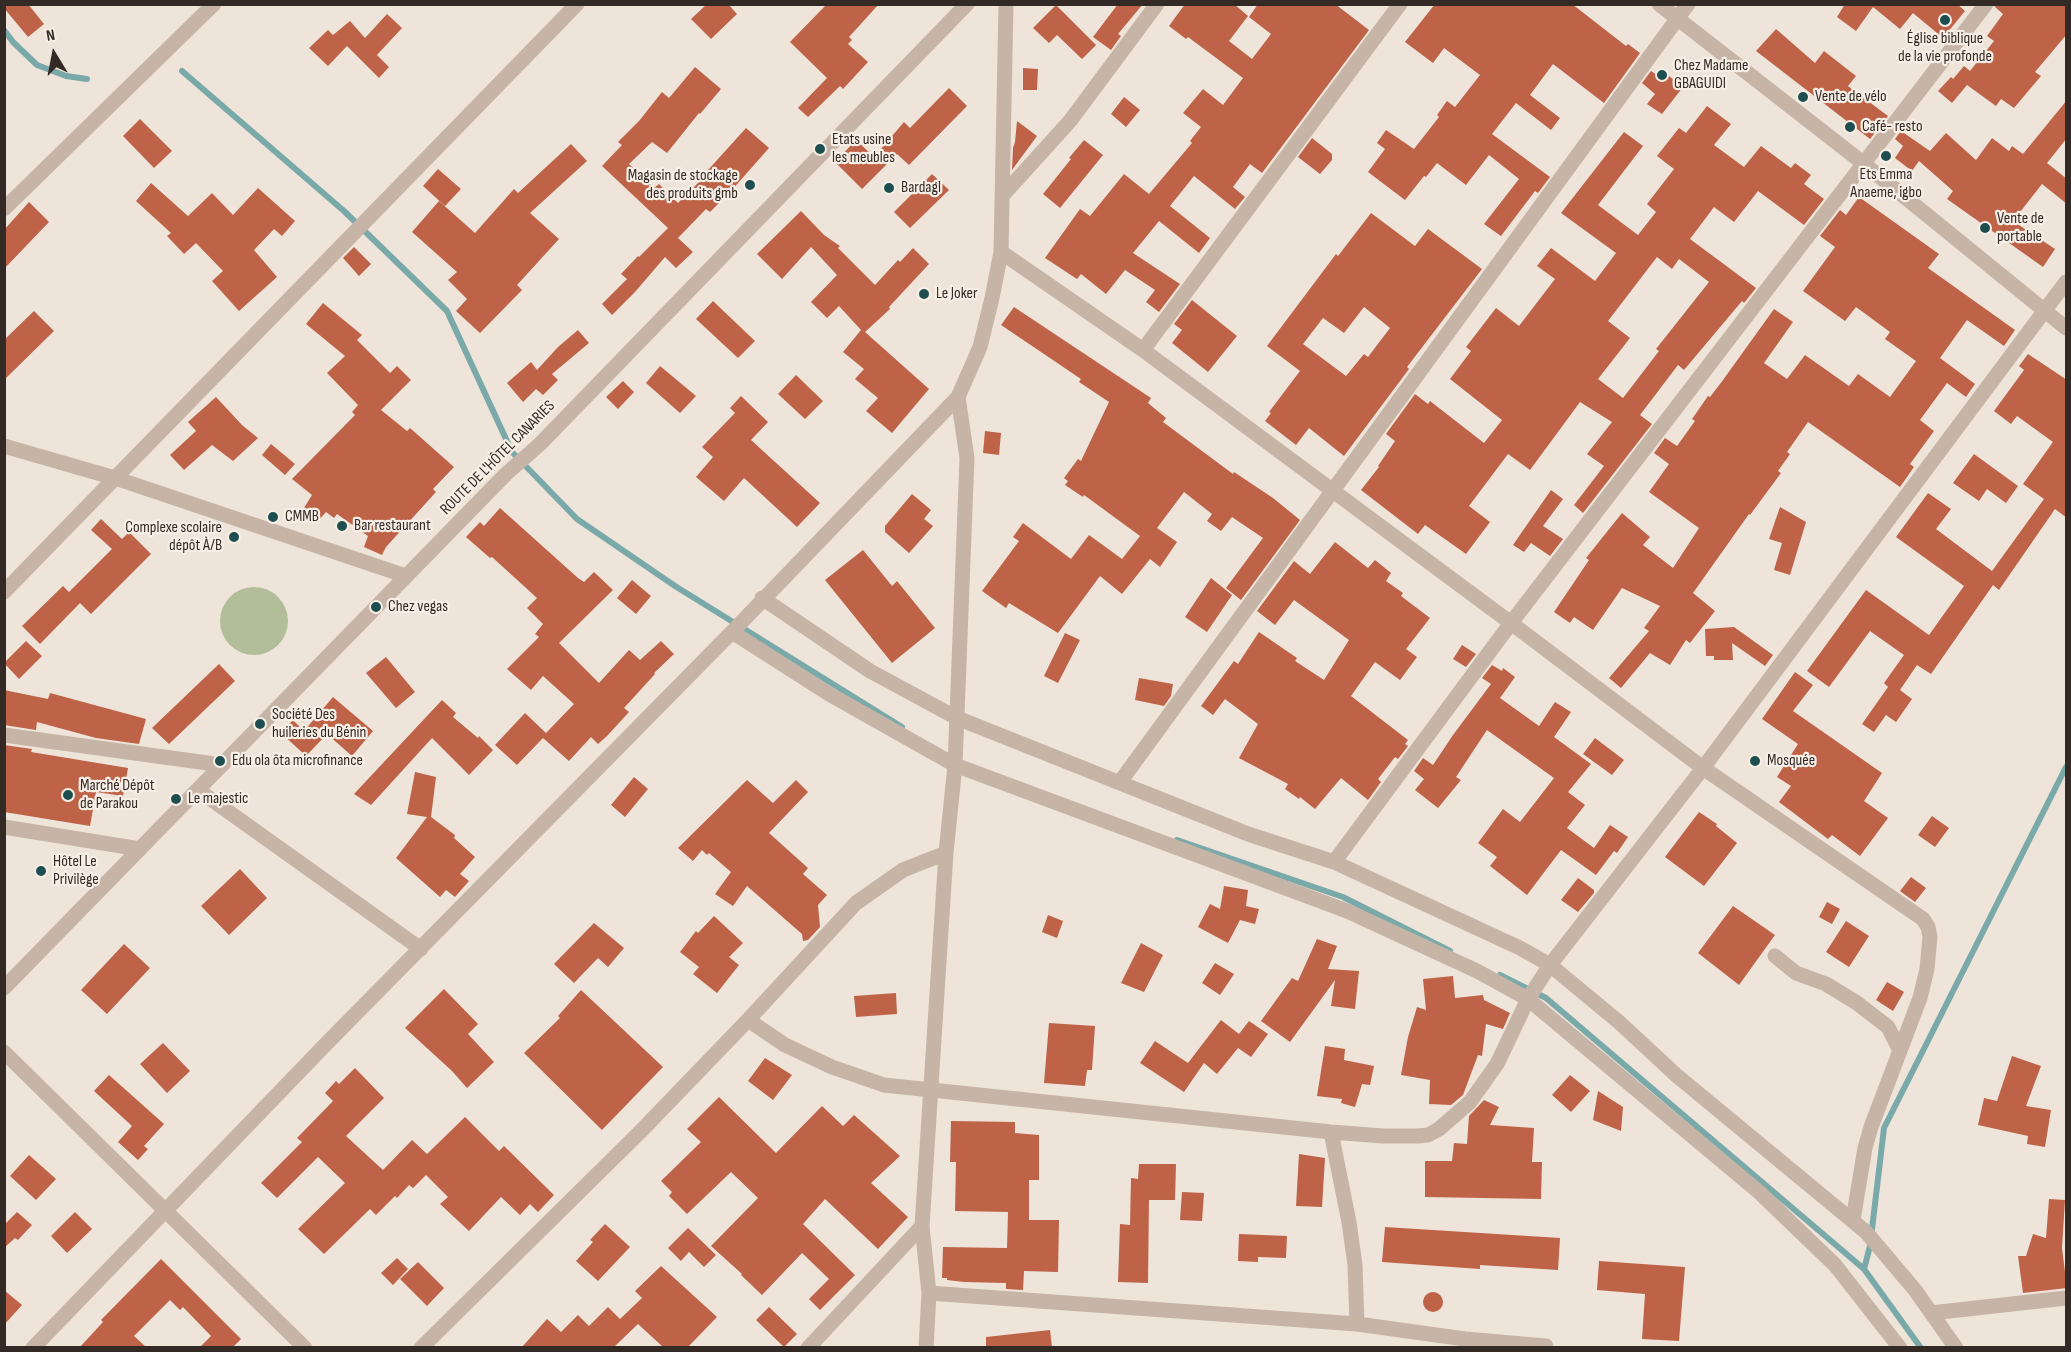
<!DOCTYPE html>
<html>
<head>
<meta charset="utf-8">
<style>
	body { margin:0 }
	#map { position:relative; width:2071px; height:1352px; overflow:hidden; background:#efe4d9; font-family:"Sofia Sans Condensed",sans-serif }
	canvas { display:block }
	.frame { position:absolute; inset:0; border:6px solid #332a26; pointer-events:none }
	.north { position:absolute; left:24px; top:24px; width:60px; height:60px; -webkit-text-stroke:4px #f7efe5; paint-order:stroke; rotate:350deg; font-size:16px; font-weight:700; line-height:24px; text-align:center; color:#332a26 }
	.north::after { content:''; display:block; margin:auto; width:21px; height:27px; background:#332a26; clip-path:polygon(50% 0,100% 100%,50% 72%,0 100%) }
</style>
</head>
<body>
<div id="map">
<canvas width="2071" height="1352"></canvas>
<div class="frame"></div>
<div class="north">N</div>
</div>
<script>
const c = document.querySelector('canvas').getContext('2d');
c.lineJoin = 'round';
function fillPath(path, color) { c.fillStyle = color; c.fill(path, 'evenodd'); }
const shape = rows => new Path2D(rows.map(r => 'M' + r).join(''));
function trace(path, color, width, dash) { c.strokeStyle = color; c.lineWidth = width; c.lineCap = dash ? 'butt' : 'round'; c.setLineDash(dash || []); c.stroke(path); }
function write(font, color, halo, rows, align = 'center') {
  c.font = font + ' "Sofia Sans Condensed",sans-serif'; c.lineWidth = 4.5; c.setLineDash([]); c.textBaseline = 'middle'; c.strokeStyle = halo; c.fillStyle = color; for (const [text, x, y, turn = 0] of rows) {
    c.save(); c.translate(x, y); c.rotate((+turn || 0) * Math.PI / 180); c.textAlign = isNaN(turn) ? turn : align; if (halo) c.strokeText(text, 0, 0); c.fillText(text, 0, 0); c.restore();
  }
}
const green = shape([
	'220 621a34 34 0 1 1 68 0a34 34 0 1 1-68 0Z'
]);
const stream = shape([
	[4,30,13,42,37,65,66,76,87,79],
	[182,71,344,211,447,311,512,452,577,519,675,586,902,727],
	[1177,840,1343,897,1450,951],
	[1500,975,1546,998,1864,1269,1921,1348],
	[1864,1269,1870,1246,1884,1128,2066,767]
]);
const building = shape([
	[4,4,28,4,44,24,28,37,4,8],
	[707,4,728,4,737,14,711,39,691,19],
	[827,4,879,4,849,37,852,40,848,44,868,62,843,89,840,86,808,117,798,108,827,78,790,42],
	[1118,4,1143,4,1118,34,1121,36,1111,50,1093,37],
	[1185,4,1234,4,1248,16,1229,41,1252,59,1271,34,1249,17,1258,4,1335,4,1369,30,1262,173,1250,164,1233,187,1245,197,1235,209,1194,176,1170,206,1210,238,1199,253,1159,221,1133,253,1180,284,1159,312,1146,302,1155,290,1125,270,1106,294,1081,274,1077,279,1045,258,1080,209,1090,216,1124,174,1149,194,1192,143,1190,141,1201,127,1183,113,1203,89,1223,105,1243,78,1188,37,1186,39,1169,26],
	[1435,4,1572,4,1626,46,1628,44,1640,53,1604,103,1553,64,1530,95,1560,118,1551,130,1516,103,1492,134,1550,177,1538,193,1535,191,1501,236,1484,224,1519,179,1489,155,1466,185,1437,163,1426,177,1424,176,1405,200,1368,172,1385,149,1377,143,1386,130,1414,149,1439,117,1437,115,1447,101,1455,107,1480,75,1444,48,1433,63,1405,42],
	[1845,4,1957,4,1965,11,1943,38,1913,13,1900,29,1873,7,1856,31,1837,17],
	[1996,4,2067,4,2067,34,2035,72,2041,76,2014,108,2001,99,1996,106,1967,85,1952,103,1938,91,1951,77,1953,79,1964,66,1970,71,1994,41,1987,36,2003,14,1995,7],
	[1056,5,1096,45,1082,59,1057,35,1049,43,1033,28],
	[387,14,402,28,377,55,389,67,379,78,347,46,328,66,309,48,328,30,333,35,350,21,365,38],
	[1776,29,1815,63,1824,51,1856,76,1848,86,1888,116,1870,139,1756,51],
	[695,67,721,89,700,114,699,113,667,153,652,142,629,164,654,188,659,184,678,203,700,181,699,180,746,128,769,148,731,191,710,212,706,209,678,238,693,252,676,268,665,257,635,292,612,315,602,304,627,279,621,274,638,256,639,257,668,228,602,166,622,145,618,142,639,121,662,92,669,98],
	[1023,68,1038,69,1037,90,1023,90],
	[1651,71,1665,81,1669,76,1683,87,1662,114,1647,104,1655,94,1642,83],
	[949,88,967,106,909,165,897,154,862,189,835,162,856,140,874,157,904,122,910,128],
	[1124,97,1140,110,1126,127,1111,114],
	[2067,100,2067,138,2047,163,2067,179,2067,204,2042,184,2013,221,2055,249,2043,267,1947,199,1953,191,1919,161,1912,171,1895,158,1903,146,1895,139,1901,131,1930,151,1946,133,1976,160,1992,138,2009,151,2012,146,2023,154],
	[1707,106,1731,124,1714,145,1744,167,1761,146,1791,168,1795,163,1811,175,1804,184,1824,199,1804,225,1758,191,1734,222,1714,207,1690,239,1756,288,1744,303,1742,301,1684,370,1678,365,1640,415,1652,424,1583,513,1574,505,1604,466,1587,454,1612,422,1580,402,1530,470,1508,454,1469,506,1490,522,1466,554,1425,525,1418,534,1361,490,1379,467,1378,466,1395,441,1386,434,1415,394,1428,404,1430,401,1484,443,1502,420,1450,379,1471,351,1466,347,1496,308,1519,326,1555,279,1537,266,1551,248,1595,281,1616,253,1561,213,1624,132,1643,146,1598,205,1638,235,1656,212,1647,204,1674,169,1657,156,1679,128,1686,133],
	[1657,257,1672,269,1679,259,1709,282,1656,349,1659,351,1623,398,1598,379,1630,338,1608,321],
	[140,119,172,151,154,168,123,136],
	[1017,121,1037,136,1012,170,1013,148,1015,142],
	[1312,138,1332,154,1332,160,1320,174,1298,157],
	[1084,140,1103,155,1060,208,1043,194,1071,159,1069,158],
	[571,144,587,161,530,213,559,239,517,285,522,290,480,333,456,311,467,299,448,280,457,272,412,232,439,201,475,233,514,189,518,193],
	[438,169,461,189,445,206,423,186],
	[932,174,949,190,910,228,894,212],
	[151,183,188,216,212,193,233,215,258,188,295,221,282,236,274,229,254,250,277,277,239,311,212,281,223,271,196,243,184,254,167,236,171,233,136,201],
	[1859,197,1939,254,1928,268,2015,330,2004,346,1967,320,1940,358,1975,384,1966,397,1947,383,1920,420,1934,431,1910,464,1914,467,1900,487,1808,422,1787,452,1790,454,1778,471,1781,473,1750,515,1749,514,1693,593,1715,611,1690,643,1686,640,1670,665,1650,653,1621,688,1609,678,1649,631,1644,628,1660,606,1622,588,1593,630,1574,617,1570,623,1554,612,1589,560,1586,558,1622,513,1650,537,1643,545,1673,568,1699,528,1649,492,1669,464,1654,453,1665,438,1677,446,1695,421,1692,419,1708,396,1710,397,1723,380,1774,309,1793,322,1764,363,1787,379,1805,355,1849,386,1858,374,1890,397,1916,361,1885,339,1890,332,1856,307,1845,321,1803,291,1835,247,1820,236,1840,210,1846,215],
	[29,202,49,222,4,269,4,230],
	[801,211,824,235,840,246,838,248,875,285,898,260,900,262,913,248,929,264,889,307,890,309,865,332,929,389,892,433,866,411,878,398,855,379,864,369,843,352,861,330,839,306,827,318,811,302,837,275,811,247,782,279,757,254],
	[1371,213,1415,246,1428,229,1482,269,1407,367,1409,369,1344,456,1309,428,1296,445,1265,421,1271,413,1269,412,1300,371,1267,346,1336,254,1338,256],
	[1364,307,1390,328,1368,357,1364,354,1346,376,1303,344,1323,318,1344,333],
	[354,247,371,264,359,276,343,258],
	[1192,300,1237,336,1208,372,1172,343,1182,330,1174,324],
	[713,301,755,341,738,358,696,319],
	[323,303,362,335,357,340,390,373,397,366,411,380,381,410,407,431,410,428,454,467,433,489,436,492,386,547,382,555,364,547,368,536,337,514,334,518,326,512,319,520,302,511,312,495,292,479,355,415,352,412,358,405,327,373,345,356,306,324],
	[1014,307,1151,398,1148,403,1166,418,1163,422,1233,474,1234,472,1273,498,1300,520,1241,600,1226,588,1263,538,1232,517,1221,531,1207,521,1212,514,1184,492,1157,528,1177,542,1160,567,1150,559,1122,594,1100,576,1058,633,1009,603,1006,608,982,591,1019,541,1013,537,1023,523,1071,559,1089,535,1122,559,1140,536,1095,503,1084,495,1083,497,1065,485,1068,481,1064,478,1078,459,1081,461,1109,402,1079,382,1081,379,1001,325],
	[34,311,54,331,4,380,4,340],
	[578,330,589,343,552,374,558,380,543,395,536,389,523,402,507,383,531,362,537,370,558,347],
	[2028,354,2067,380,2067,518,2055,509,1999,590,1993,585,1931,674,1917,665,1900,690,1912,699,1896,722,1886,715,1874,732,1862,724,1888,687,1884,683,1904,655,1870,631,1829,687,1807,671,1866,590,1929,635,1964,586,1896,537,1928,493,1951,509,1936,529,1992,571,2044,499,2023,484,2053,442,2017,416,2011,424,1994,411,2024,370,2019,366],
	[660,366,696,396,680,413,646,383],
	[796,375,823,401,805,419,778,394],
	[623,381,634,392,618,409,606,397],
	[741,396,768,422,751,440,820,503,797,527,744,478,724,501,696,477,713,457,702,447,735,413,730,408],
	[216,397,242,425,258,438,233,461,212,445,184,470,170,455,196,431,188,422],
	[985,431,1001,433,999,455,983,453],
	[271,444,295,464,285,475,262,455],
	[1974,454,2018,486,2006,503,1987,489,1979,501,1953,483],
	[1551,490,1563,499,1543,526,1563,539,1550,556,1531,543,1524,552,1513,545],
	[912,494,931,510,924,519,933,526,909,553,885,532,885,526],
	[1780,507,1806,522,1790,575,1774,570,1782,543,1769,539],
	[500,508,578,578,584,582,594,572,613,590,559,643,599,683,629,650,640,660,661,641,674,654,654,673,655,674,624,708,629,712,607,736,598,744,591,737,569,761,543,738,517,765,495,745,525,713,546,733,574,704,543,676,531,690,507,669,539,637,535,634,543,624,527,608,537,598,492,557,490,558,466,537,480,522,484,526],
	[101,519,122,539,129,532,151,554,91,614,80,603,40,644,22,626,63,586,69,592,112,549,91,530],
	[1335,542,1368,568,1375,560,1391,573,1386,581,1403,593,1401,596,1430,618,1406,649,1417,657,1400,680,1375,662,1351,696,1408,740,1405,744,1408,746,1398,759,1395,757,1378,779,1381,782,1368,800,1341,778,1315,809,1300,797,1299,799,1285,789,1288,784,1239,758,1258,724,1225,699,1213,715,1201,706,1234,661,1238,664,1259,632,1297,658,1295,661,1324,680,1349,640,1294,600,1275,625,1257,611,1294,561,1310,574],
	[863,550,892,586,897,581,935,628,892,663,825,580],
	[1211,578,1232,595,1207,632,1185,617],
	[632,580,651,596,636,614,617,598],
	[1734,627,1773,655,1765,666,1732,643,1733,660,1714,660,1714,656,1706,656,1705,629],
	[1065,633,1080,640,1058,683,1044,676],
	[26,641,42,656,19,679,4,663],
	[1462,645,1476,654,1466,667,1453,659],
	[386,657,415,692,396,708,366,673],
	[219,664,235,681,169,744,152,728],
	[1492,665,1502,671,1503,668,1515,677,1500,698,1539,726,1555,702,1571,712,1554,737,1591,764,1568,792,1585,805,1567,828,1594,848,1610,825,1628,837,1617,853,1614,851,1596,875,1561,850,1527,895,1490,866,1497,857,1478,843,1503,809,1520,822,1554,778,1487,730,1456,777,1461,780,1438,808,1415,790,1424,779,1414,771,1423,758,1433,765,1453,735,1491,684,1482,678],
	[1795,672,1813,685,1793,711,1882,773,1864,801,1888,818,1860,856,1832,835,1828,839,1779,802,1791,786,1777,777,1798,744,1762,719],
	[1139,678,1173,684,1171,696,1164,706,1135,700],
	[4,690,48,699,50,693,146,719,139,744,96,738,37,722,36,730,4,725],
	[333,697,373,731,352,756,327,734,306,756,281,733,293,720,304,731],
	[442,700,456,713,453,717,478,738,479,736,493,750,469,775,432,738,371,805,354,794],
	[1595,738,1624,760,1612,775,1583,754],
	[4,745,32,749,31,752,128,768,123,796,96,792,90,826,4,812],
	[415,772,436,777,431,817,455,835,454,838,475,857,460,874,469,881,455,897,446,890,440,897,396,858,427,817,407,814],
	[634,777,648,789,625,817,611,805],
	[747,780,773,803,796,780,808,792,769,833,808,868,803,874,827,895,818,905,820,927,808,940,803,941,802,934,747,886,733,906,715,894,731,872,709,853,707,855,702,850,693,861,678,848],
	[1699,812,1717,824,1716,826,1737,843,1704,886,1665,857],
	[1932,816,1949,828,1935,847,1918,835],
	[240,869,267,898,229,935,201,906],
	[1911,877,1926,888,1915,902,1900,891],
	[1578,878,1594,890,1594,893,1578,912,1561,900],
	[1224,886,1248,890,1246,906,1259,909,1255,924,1240,920,1228,943,1198,927,1210,904,1220,909],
	[1827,902,1840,909,1832,924,1819,917],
	[1733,906,1775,935,1739,985,1698,953],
	[1048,915,1063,921,1057,938,1042,932],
	[714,916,743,943,729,957,739,965,717,993,693,974,699,967,680,952,696,931,698,933],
	[1846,921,1869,936,1849,967,1826,952],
	[594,923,624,948,608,967,598,958,574,983,554,964],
	[1317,939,1337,946,1328,969,1359,971,1355,1009,1331,1006,1335,980,1290,1042,1261,1021,1292,978,1298,981],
	[1141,943,1163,955,1144,992,1121,983],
	[124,944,150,968,107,1014,81,990],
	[1215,963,1234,974,1220,995,1202,983],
	[1453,976,1455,998,1483,995,1484,1000,1510,1013,1503,1029,1486,1024,1482,1056,1478,1055,1463,1095,1451,1105,1429,1104,1430,1080,1401,1075,1408,1037,1417,1007,1426,1010,1423,979],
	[1887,982,1904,992,1893,1011,1876,1000],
	[444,989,478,1024,468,1034,494,1062,467,1088,452,1071,405,1028],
	[581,990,663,1067,602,1130,524,1053,560,1018,558,1016],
	[896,993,897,1014,856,1017,854,996],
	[1221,1020,1239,1034,1249,1021,1268,1034,1251,1057,1238,1048,1217,1074,1204,1063,1184,1092,1140,1063,1155,1041,1188,1063],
	[1049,1023,1095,1026,1092,1070,1087,1070,1085,1086,1044,1083],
	[163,1043,190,1071,167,1093,140,1064],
	[1325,1046,1345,1049,1344,1060,1374,1066,1370,1085,1362,1084,1355,1107,1341,1103,1342,1099,1317,1096],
	[2012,1056,2041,1066,2026,1106,2051,1110,2045,1147,2027,1144,2028,1136,1978,1125,1984,1098,1997,1101],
	[765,1058,792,1075,773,1100,748,1081],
	[355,1068,384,1098,346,1136,383,1170,412,1140,427,1154,465,1117,499,1151,504,1146,554,1195,538,1212,530,1204,520,1215,501,1197,469,1231,440,1204,448,1197,426,1175,413,1188,409,1185,397,1198,395,1196,376,1215,370,1209,324,1254,298,1229,345,1183,343,1181,318,1157,277,1198,261,1183,302,1142,297,1138,333,1101,325,1093,336,1081,339,1084],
	[109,1075,164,1124,144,1146,148,1149,138,1160,118,1142,132,1126,94,1091],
	[1570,1075,1590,1091,1571,1112,1552,1095],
	[1598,1091,1623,1107,1621,1131,1593,1120],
	[719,1097,776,1153,822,1106,843,1126,854,1115,900,1156,871,1183,908,1217,878,1249,825,1199,803,1224,855,1275,820,1310,809,1299,829,1279,802,1253,762,1295,741,1275,742,1274,711,1246,758,1198,731,1172,687,1214,669,1196,672,1192,661,1181,701,1142,687,1129],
	[1484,1100,1499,1107,1490,1125,1534,1128,1532,1162,1542,1162,1541,1199,1425,1197,1425,1161,1452,1161,1454,1143,1467,1144,1469,1116],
	[951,1121,1015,1122,1015,1133,1039,1135,1039,1180,1029,1180,1029,1220,1059,1220,1058,1272,1024,1271,1023,1290,1006,1289,1006,1283,964,1282,947,1280,947,1278,942,1278,943,1247,1007,1248,1008,1212,955,1211,956,1162,950,1162],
	[1299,1154,1325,1158,1322,1207,1296,1206],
	[29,1155,56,1179,36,1200,10,1176],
	[1139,1164,1176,1164,1175,1200,1149,1200,1148,1283,1118,1282,1120,1224,1130,1225,1131,1178,1138,1179],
	[1182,1192,1204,1193,1202,1221,1180,1220],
	[2049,1199,2065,1200,2062,1248,2067,1288,2023,1293,2018,1256,2026,1256,2033,1234,2046,1238],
	[17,1212,32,1225,18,1240,15,1238,4,1248,4,1225],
	[75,1212,92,1229,67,1253,51,1236],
	[605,1224,630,1247,598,1281,576,1261,593,1242,590,1240],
	[1385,1227,1560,1238,1558,1270,1480,1265,1480,1269,1382,1262],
	[688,1228,716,1255,704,1267,689,1252,681,1261,668,1248],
	[1239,1234,1287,1236,1286,1258,1258,1257,1258,1262,1238,1261],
	[397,1258,408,1269,393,1285,381,1273],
	[161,1259,241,1339,233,1347,200,1347,211,1336,183,1307,180,1310,170,1300,134,1336,146,1347,80,1347,103,1322,101,1320],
	[1599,1261,1685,1267,1679,1341,1642,1339,1645,1294,1597,1290],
	[418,1262,444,1288,427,1306,400,1279],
	[661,1266,717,1317,688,1347,663,1347,638,1324,614,1347,522,1347,547,1319,561,1332,578,1315,589,1326,608,1307,620,1319,642,1298,635,1291],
	[4,1290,22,1305,4,1325],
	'1423 1302a10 10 0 1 1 20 0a10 10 0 1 1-20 0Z',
	[769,1307,797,1334,784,1347,756,1320],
	[1050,1330,1052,1347,986,1347,986,1337]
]);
const minor = shape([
	[1003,195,1070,121,1157,4],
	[4,209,214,4],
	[1001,252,1143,350,1511,623,1703,768,1923,919,1928,927,1930,937,1927,969,1920,998,1871,1127,1865,1148,1853,1220],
	[1143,350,1400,4],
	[4,446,115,478,406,576],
	[4,592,577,4],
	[762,598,870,671,957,718,1248,834,1334,862,1520,948,1550,965,1620,1023,1676,1075,1866,1232,1915,1290,1956,1348],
	[732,632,829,694,955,765,1347,911,1477,971,1528,999,1759,1192,1835,1265,1900,1348],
	[4,735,222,765],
	[1120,782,1688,4],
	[198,790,421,949],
	[4,827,140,849],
	[1334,862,1511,623,1986,4],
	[1775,956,1796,973,1826,984,1857,1003,1888,1027,1900,1051],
	[748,1020,785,1045,832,1067,884,1085,1331,1132,1383,1136,1418,1136,1428,1135,1439,1129,1470,1102,1497,1064,1528,999,1550,965,1703,768,2066,282],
	[4,1052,305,1348],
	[1331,1132,1349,1222,1355,1265,1357,1324],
	[929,1293,1357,1324,1465,1339,1546,1346],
	[1931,1313,2066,1298],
	[33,1348,325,1045,732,632,958,397,980,347,992,298,1001,252,1006,4],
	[421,1348,641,1131,748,1020,856,903,903,870,946,853],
	[808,1348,922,1226],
	[926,1348,929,1293,922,1226,946,853,955,765,967,458,958,397]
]);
const tertiary = shape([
	[1659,4,1863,163,2066,328],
	[4,988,506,474,540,444,967,4]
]);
const markers = [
	[1945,20,6,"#1f4e51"],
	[1662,75,6,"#1f4e51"],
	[1803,97,6,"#1f4e51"],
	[1850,127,6,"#1f4e51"],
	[820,149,6,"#1f4e51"],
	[1886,156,6,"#1f4e51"],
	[750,185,6,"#1f4e51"],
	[889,188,6,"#1f4e51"],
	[1985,228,6,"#1f4e51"],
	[924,294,6,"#1f4e51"],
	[273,517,6,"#1f4e51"],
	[342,526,6,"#1f4e51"],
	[234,537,6,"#1f4e51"],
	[376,607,6,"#1f4e51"],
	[260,724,6,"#1f4e51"],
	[220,761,6,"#1f4e51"],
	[1755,761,6,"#1f4e51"],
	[68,795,6,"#1f4e51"],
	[176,799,6,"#1f4e51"],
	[41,871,6,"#1f4e51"]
];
const poiNames = [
	["Église biblique",1945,39,"center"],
	["de la vie profonde",1945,57,"center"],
	["Chez Madame",1674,66],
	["GBAGUIDI",1674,84],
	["Vente de vélo",1815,97],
	["Café- resto",1862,127],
	["Etats usine",832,140],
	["les meubles",832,158],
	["Ets Emma",1886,175,"center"],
	["Anaeme, igbo",1886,193,"center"],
	["Magasin de stockage",738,176,"right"],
	["des produits gmb",738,194,"right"],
	["Bardagl",901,188],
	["Vente de",1997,219],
	["portable",1997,237],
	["Le Joker",936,294],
	["CMMB",285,517],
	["Bar restaurant",354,526],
	["Complexe scolaire",222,528,"right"],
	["dépôt À/B",222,546,"right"],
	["Chez vegas",388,607],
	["Société Des",272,715],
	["huileries du Bénin",272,733],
	["Edu ola ôta microfinance",232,761],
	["Mosquée",1767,761],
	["Marché Dépôt",80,786],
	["de Parakou",80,804],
	["Le majestic",188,799],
	["Hôtel Le",53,862],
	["Privilège",53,880]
];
const streetNames = [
	["ROUTE DE L'HÔTEL CANARIES",498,458,-45]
];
fillPath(green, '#b2bd9a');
trace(stream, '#7aa9aa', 6);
fillPath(building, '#be6348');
trace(minor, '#c6b4a6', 15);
trace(tertiary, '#c6b4a6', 15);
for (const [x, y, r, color] of markers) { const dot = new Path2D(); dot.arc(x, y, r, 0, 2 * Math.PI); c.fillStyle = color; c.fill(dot); trace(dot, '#f7efe5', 2); }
write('16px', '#332a26', '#f7efe5', poiNames, 'left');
write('16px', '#332a26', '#f7efe5', streetNames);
</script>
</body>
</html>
